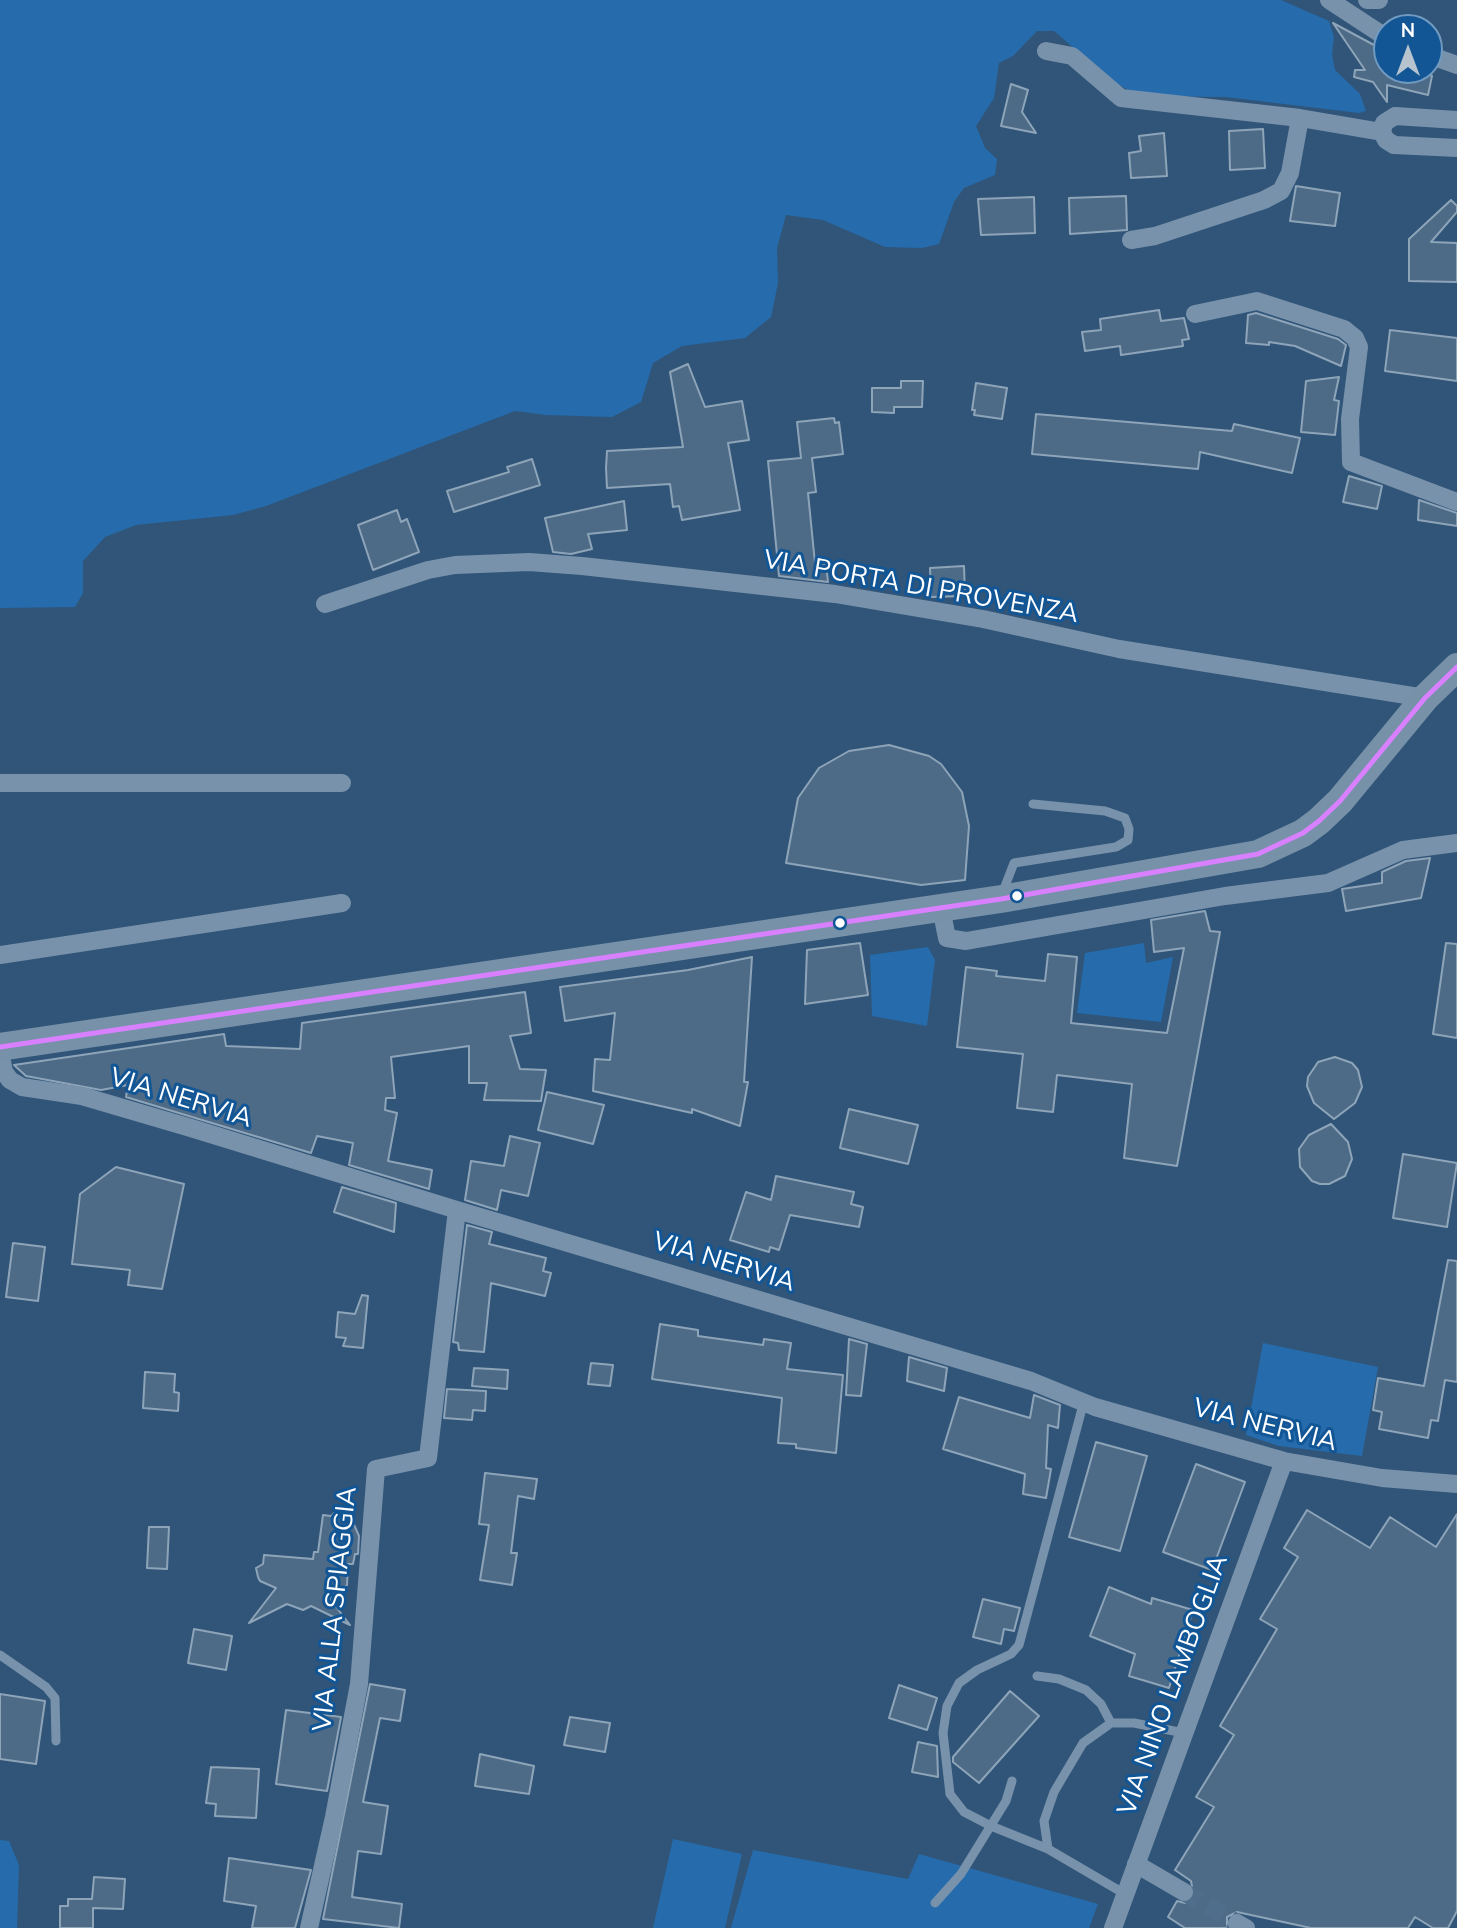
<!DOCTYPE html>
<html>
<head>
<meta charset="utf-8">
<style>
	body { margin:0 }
	#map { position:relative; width:1457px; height:1928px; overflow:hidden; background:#305578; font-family:Mulish,sans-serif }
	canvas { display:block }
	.north { position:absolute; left:1373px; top:14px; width:70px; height:70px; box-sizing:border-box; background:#125696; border:2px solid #719ac0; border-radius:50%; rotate:0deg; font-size:19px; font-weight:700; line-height:28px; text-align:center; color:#fff }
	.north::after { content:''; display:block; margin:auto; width:24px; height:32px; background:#b7c4d0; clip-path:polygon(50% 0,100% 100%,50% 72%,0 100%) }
</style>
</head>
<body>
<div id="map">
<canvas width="1457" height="1928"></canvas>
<div class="north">N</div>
</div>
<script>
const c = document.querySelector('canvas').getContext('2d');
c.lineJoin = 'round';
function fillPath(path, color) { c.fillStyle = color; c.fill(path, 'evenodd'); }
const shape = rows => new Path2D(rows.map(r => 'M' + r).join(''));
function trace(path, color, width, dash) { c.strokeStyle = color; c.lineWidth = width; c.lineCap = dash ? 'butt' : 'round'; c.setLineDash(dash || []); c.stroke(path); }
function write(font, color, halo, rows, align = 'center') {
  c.font = font + ' Mulish,sans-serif'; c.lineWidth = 6; c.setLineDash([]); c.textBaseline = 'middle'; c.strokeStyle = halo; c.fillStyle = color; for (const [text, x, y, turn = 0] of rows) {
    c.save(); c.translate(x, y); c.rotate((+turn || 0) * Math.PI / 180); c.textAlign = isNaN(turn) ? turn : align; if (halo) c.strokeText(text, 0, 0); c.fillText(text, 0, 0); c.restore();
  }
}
const green = shape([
	[0,0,1281,0,1329,21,1334,37,1332,54,1335,70,1360,94,1366,111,1359,113,1226,97,1139,96,1112,81,1054,31,1037,31,1013,56,999,63,994,98,976,126,985,148,997,159,995,175,964,188,954,202,939,244,922,248,885,247,823,220,786,215,777,248,778,283,771,317,745,338,682,346,653,363,641,402,612,417,546,415,515,411,266,506,233,515,136,525,105,537,83,561,83,593,75,607,0,608],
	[1144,943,1146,963,1173,957,1161,1022,1077,1013,1085,953],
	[928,947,935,960,927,1026,872,1016,870,955],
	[1263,1343,1378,1367,1362,1456,1279,1446,1246,1435],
	[673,1839,742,1854,725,1928,653,1928],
	[0,1840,9,1841,19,1865,17,1928,0,1928],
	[753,1850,908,1879,919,1854,1098,1904,1089,1928,731,1928]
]);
const building = shape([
	[1333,23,1387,52,1387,70,1421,70,1432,76,1428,95,1387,85,1387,102,1373,82,1354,77,1355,70,1365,70,1333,23],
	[1011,84,1028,90,1022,112,1036,133,1001,126,1011,84],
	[1263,129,1265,168,1230,170,1229,131,1263,129],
	[1164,133,1167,176,1131,178,1129,153,1141,151,1139,136,1164,133],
	[1296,186,1340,193,1335,226,1290,221,1296,186],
	[1126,196,1127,230,1070,234,1069,198,1126,196],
	[1034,197,1035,233,981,235,978,199,1034,197],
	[1451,200,1457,206,1457,212,1431,242,1457,243,1457,282,1409,281,1409,239,1451,200],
	[1159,310,1161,321,1184,318,1189,339,1182,340,1183,346,1121,355,1120,346,1085,351,1082,332,1101,330,1100,319,1159,310],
	[1256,313,1338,339,1346,345,1341,366,1295,346,1269,342,1269,345,1246,343,1248,315,1256,313],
	[1390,330,1457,338,1457,381,1385,371,1390,330],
	[688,364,705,407,742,401,749,440,728,443,740,510,682,520,679,506,673,507,670,484,607,488,606,468,607,451,683,447,670,372,688,364],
	[1339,377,1334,400,1339,401,1335,435,1301,432,1306,381,1339,377],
	[901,381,923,381,922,407,894,407,894,413,872,412,872,388,901,388,901,381],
	[976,383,1007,388,1002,419,974,415,975,410,972,410,976,383],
	[1036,414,1232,431,1234,424,1300,438,1292,473,1200,452,1198,469,1032,454,1036,414],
	[834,418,835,423,839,422,843,454,812,458,816,492,808,493,815,563,826,564,828,582,779,576,768,461,801,458,797,422,834,418],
	[532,459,540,485,454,512,447,491,509,472,507,467,532,459],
	[1349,476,1382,486,1377,509,1343,502,1349,476],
	[1419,500,1457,513,1457,526,1418,520,1419,500],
	[624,501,627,530,588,534,592,549,571,554,553,552,545,518,624,501],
	[397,510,401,522,407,519,419,552,373,570,358,525,397,510],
	[964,566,965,596,931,597,930,568,964,566],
	[889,745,929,756,941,764,962,792,969,826,965,880,921,885,786,863,798,798,819,768,849,751,889,745],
	[1430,858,1421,898,1346,911,1342,889,1382,883,1382,872,1406,861,1430,858],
	[1205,911,1210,931,1220,932,1177,1166,1124,1158,1132,1084,1057,1075,1053,1112,1017,1108,1023,1054,957,1047,966,967,997,971,996,976,1045,981,1048,954,1077,957,1071,1023,1167,1033,1184,948,1154,952,1151,920,1205,911],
	[860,943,868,995,805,1004,807,950,860,943],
	[1446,943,1457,944,1457,1038,1433,1034,1446,943],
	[752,957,744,1082,748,1082,740,1126,692,1109,692,1113,593,1091,595,1059,610,1060,615,1013,565,1021,560,987,688,970,752,957],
	[525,992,531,1033,510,1036,520,1069,546,1070,541,1101,484,1100,487,1083,469,1083,469,1046,391,1057,395,1098,386,1098,385,1110,397,1113,388,1161,432,1170,429,1189,349,1165,353,1143,317,1136,311,1153,126,1097,128,1085,101,1090,26,1076,14,1065,224,1034,226,1046,300,1049,302,1023,525,992],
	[1335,1057,1352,1063,1358,1070,1362,1087,1355,1103,1334,1119,1314,1103,1307,1086,1308,1077,1318,1062,1335,1057],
	[547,1092,604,1105,593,1144,538,1130,547,1092],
	[849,1109,918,1125,908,1164,840,1148,849,1109],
	[1331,1124,1348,1142,1352,1159,1345,1176,1329,1184,1320,1184,1312,1181,1300,1167,1299,1149,1309,1135,1331,1124],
	[510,1136,540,1143,528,1196,501,1190,497,1210,465,1200,471,1161,504,1166,510,1136],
	[1403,1154,1457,1163,1447,1227,1393,1218,1403,1154],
	[116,1167,184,1184,162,1289,128,1285,130,1270,72,1264,80,1194,116,1167],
	[776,1176,854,1192,851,1204,863,1207,859,1227,790,1215,779,1250,770,1247,769,1252,730,1240,746,1192,771,1200,776,1176],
	[342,1187,396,1203,394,1232,334,1212,342,1187],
	[467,1225,492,1232,489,1244,546,1258,543,1271,551,1273,545,1296,491,1283,484,1352,459,1350,458,1343,453,1342,467,1225],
	[13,1243,45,1247,38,1301,6,1297,13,1243],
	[1448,1260,1457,1261,1457,1382,1445,1380,1438,1421,1431,1420,1428,1438,1379,1429,1382,1412,1373,1410,1378,1378,1424,1386,1448,1260],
	[362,1295,368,1296,363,1348,343,1346,346,1338,336,1337,338,1312,355,1314,362,1295],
	[660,1324,698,1330,698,1336,763,1345,764,1339,791,1343,787,1369,843,1375,836,1453,796,1448,796,1444,778,1443,782,1398,652,1379,660,1324],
	[849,1339,867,1344,861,1396,846,1395,849,1339],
	[909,1357,947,1368,944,1391,907,1381,909,1357],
	[591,1363,613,1365,610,1386,588,1384,591,1363],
	[474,1368,508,1370,507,1389,472,1386,474,1368],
	[145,1372,175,1374,174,1392,179,1393,178,1411,143,1408,145,1372],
	[447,1389,486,1391,485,1411,473,1410,472,1420,444,1418,447,1389],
	[1034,1395,1060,1405,1058,1428,1048,1425,1046,1468,1051,1469,1046,1498,1023,1494,1025,1474,943,1449,959,1397,1030,1418,1034,1395],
	[1096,1442,1147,1456,1120,1551,1069,1537,1096,1442],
	[1196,1464,1245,1482,1212,1570,1163,1552,1196,1464],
	[485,1473,537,1479,534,1499,518,1496,511,1553,517,1553,512,1585,480,1580,489,1525,479,1524,485,1473],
	[337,1510,348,1511,359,1536,358,1554,355,1554,353,1564,348,1564,347,1585,330,1599,350,1625,311,1606,303,1610,287,1604,249,1623,276,1588,260,1581,258,1577,256,1568,263,1564,264,1555,313,1559,314,1552,318,1552,323,1515,331,1516,337,1510],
	[1307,1510,1370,1548,1390,1517,1436,1547,1457,1514,1457,1911,1448,1928,1433,1928,1415,1917,1408,1928,1311,1928,1237,1912,1227,1917,1227,1928,1185,1928,1168,1917,1177,1901,1185,1903,1194,1897,1191,1881,1175,1870,1214,1807,1196,1797,1234,1735,1220,1726,1277,1629,1260,1619,1298,1557,1284,1548,1307,1510],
	[149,1527,169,1527,167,1569,147,1568,149,1527],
	[1109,1587,1151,1604,1152,1598,1193,1610,1169,1688,1129,1676,1135,1654,1090,1636,1109,1587],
	[983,1599,1020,1608,1014,1631,1004,1629,1001,1644,973,1637,983,1599],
	[194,1629,232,1636,226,1670,188,1663,194,1629],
	[370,1684,405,1690,400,1721,380,1718,363,1802,388,1806,381,1854,358,1851,352,1897,402,1904,399,1928,323,1919,370,1684],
	[899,1685,937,1698,927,1730,889,1718,899,1685],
	[1010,1691,1039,1716,979,1783,953,1762,953,1757,1010,1691],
	[0,1694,45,1701,36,1764,0,1759,0,1694],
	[286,1710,341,1717,327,1791,276,1784,286,1710],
	[570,1717,610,1723,605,1752,564,1745,570,1717],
	[918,1742,937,1746,938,1777,912,1772,918,1742],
	[480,1754,534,1766,529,1794,475,1786,480,1754],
	[211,1767,259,1769,256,1818,215,1816,216,1804,206,1803,211,1767],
	[229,1858,311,1870,295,1928,252,1928,256,1906,224,1901,229,1858],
	[94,1877,125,1879,123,1909,93,1908,93,1928,60,1928,60,1906,68,1906,68,1899,92,1899,94,1877]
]);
const streetTunnel = shape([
	[1184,1892,1237,1923]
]);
const lane = shape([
	[1002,894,1014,863,1116,847,1128,840,1129,829,1125,818,1105,811,1033,804],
	[0,1655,46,1687,55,1698,56,1741],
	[1037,1676,1059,1679,1086,1690,1101,1704,1111,1723],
	[1048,1849,991,1826,964,1812,950,1794,943,1733,947,1706,959,1683,977,1670,1011,1654,1019,1645,1084,1401],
	[1125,1894,1048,1849,1044,1821,1054,1792,1083,1743,1111,1723,1134,1723,1184,1733],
	[935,1903,961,1874,1006,1801,1012,1781]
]);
const street = shape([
	[1329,0,1387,38],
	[1367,0,1379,0],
	[1046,51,1072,56,1121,98,1300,118,1382,132],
	[1429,55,1457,65],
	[1457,120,1395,116,1384,123,1382,132,1386,140,1394,145,1457,148],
	[1131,240,1155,236,1264,200,1281,191,1290,173,1300,118],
	[1195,314,1257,301,1344,329,1355,338,1359,347,1350,419,1351,462,1457,502],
	[325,604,428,570,455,565,529,562,582,566,835,594,983,619,1119,649,1425,698],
	[0,783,342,783],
	[941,908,947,938,966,941,1225,896,1328,883,1403,850,1457,843],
	[0,955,342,903],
	[0,1051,4,1072,10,1080,22,1087,82,1096,191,1128,457,1210,1031,1381,1095,1407,1284,1461,1382,1478,1457,1484],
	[1136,1864,1184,1892],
	[1237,1923,1246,1928],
	[309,1928,334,1817,359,1684,376,1469,428,1458,457,1210],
	[1113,1928,1284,1461]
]);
const primary = shape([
	[0,1047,1001,899,1258,854,1303,833,1319,821,1340,801,1425,698,1457,667]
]);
const bus1 = shape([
	[0,1047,1001,899,1258,854,1303,833,1319,821,1340,801,1425,698,1457,667]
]);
const markers = [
	[1017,896,6,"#fff"],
	[840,923,6,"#fff"]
];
const streetNames = [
	["VIA PORTA DI PROVENZA",921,587,10],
	["VIA NERVIA",181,1098,17],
	["VIA NERVIA",724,1262,17],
	["VIA NERVIA",1265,1425,14],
	["VIA ALLA SPIAGGIA",335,1609,-84],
	["VIA NINO LAMBOGLIA",1173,1685,-70]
];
fillPath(green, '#266cad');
fillPath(building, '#4d6b87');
trace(building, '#8ea4b8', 2);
trace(streetTunnel, '#4f6e8c', 18, [18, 9]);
trace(lane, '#7992ab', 9);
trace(street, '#7992ab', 18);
trace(primary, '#7791a8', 28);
trace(bus1, '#d880ff', 5);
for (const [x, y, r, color] of markers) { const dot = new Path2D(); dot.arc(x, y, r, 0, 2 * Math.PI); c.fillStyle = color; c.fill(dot); trace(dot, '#125696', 2.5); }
write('26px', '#fff', '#125696', streetNames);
</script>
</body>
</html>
